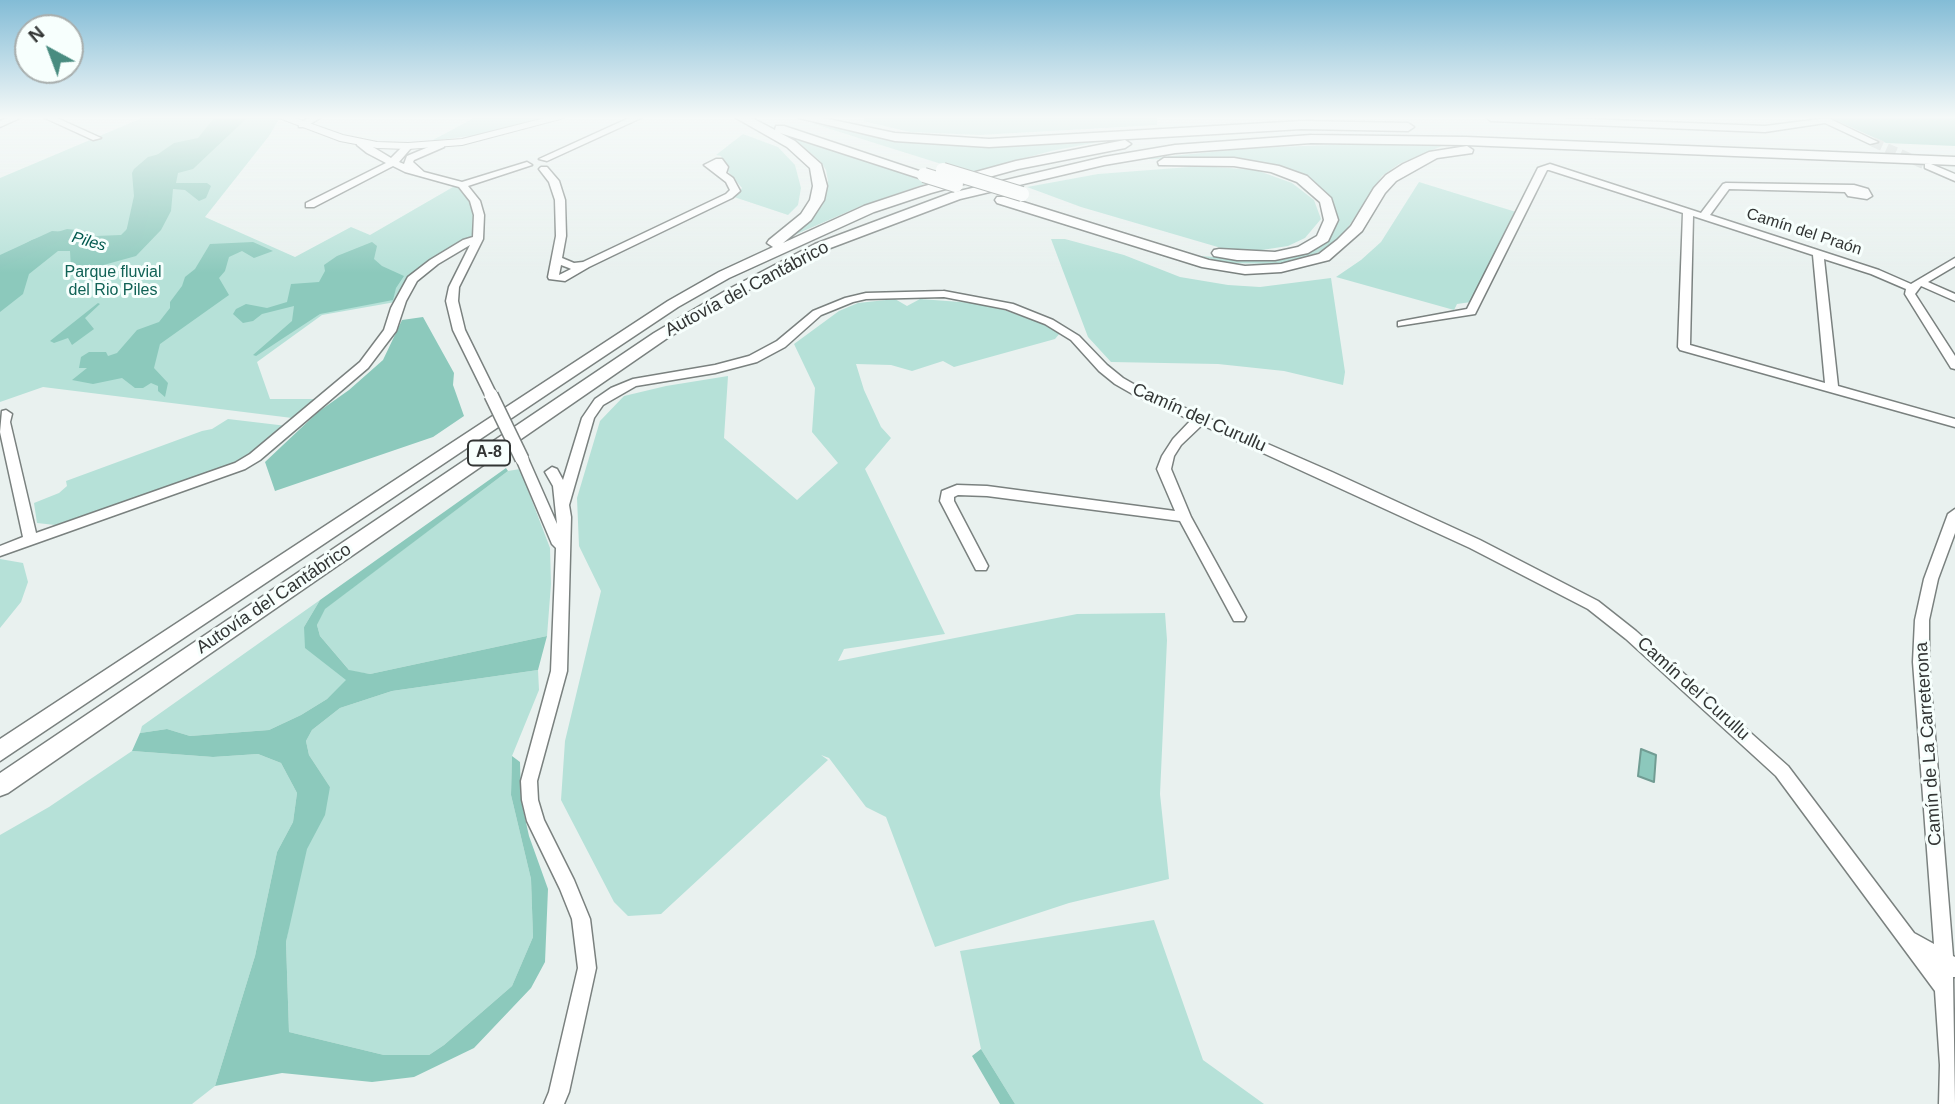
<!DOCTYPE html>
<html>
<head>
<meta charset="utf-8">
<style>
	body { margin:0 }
	#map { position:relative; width:1955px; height:1104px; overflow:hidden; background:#e9f1ef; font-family:Helvetica,sans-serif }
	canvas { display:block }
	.north { position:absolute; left:14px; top:14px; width:70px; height:70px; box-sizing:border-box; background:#f7fffd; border:2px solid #a8aead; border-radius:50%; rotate:319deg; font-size:19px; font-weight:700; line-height:28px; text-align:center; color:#323534 }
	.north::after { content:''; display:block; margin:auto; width:24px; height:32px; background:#498c80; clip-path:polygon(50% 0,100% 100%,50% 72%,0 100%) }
</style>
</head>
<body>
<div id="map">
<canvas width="1955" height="1104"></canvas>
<div class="north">N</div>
</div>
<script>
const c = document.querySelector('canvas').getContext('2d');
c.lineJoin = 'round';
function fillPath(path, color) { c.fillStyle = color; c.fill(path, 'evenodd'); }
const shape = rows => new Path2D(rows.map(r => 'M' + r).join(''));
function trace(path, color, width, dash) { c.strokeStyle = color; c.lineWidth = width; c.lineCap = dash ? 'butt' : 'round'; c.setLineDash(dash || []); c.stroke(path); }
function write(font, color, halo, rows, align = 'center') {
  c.font = font + ' Helvetica,sans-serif'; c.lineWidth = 6; c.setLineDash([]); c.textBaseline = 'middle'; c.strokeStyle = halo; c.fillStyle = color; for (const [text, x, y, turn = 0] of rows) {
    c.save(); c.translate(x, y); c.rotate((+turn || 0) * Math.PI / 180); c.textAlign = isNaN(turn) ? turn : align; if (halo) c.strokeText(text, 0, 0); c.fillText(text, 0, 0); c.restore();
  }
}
const green = shape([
	[142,118,280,118,269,136,205,217,295,257,351,227,370,235,453,187,462,185,475,201,478,239,412,279,401,301,322,315,257,362,270,399,315,399,292,418,43,387,0,402,0,178],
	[474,118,543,118,478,135,431,141],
	[865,118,1157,118,1157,125,980,135,910,132,863,121],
	[811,123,894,140,958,145,1124,137,1051,151,970,173],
	[743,134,778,147,795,165,801,188,798,205,788,215,734,197,742,188,727,170,721,156,716,155],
	[792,138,888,168,928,183,861,206,792,236,822,206,828,181,826,170,820,161],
	[1355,144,1442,146,1399,164,1382,176,1339,241,1304,260,1283,264,1225,263,1201,256,1266,261,1292,258,1315,249,1334,230,1337,215,1330,197,1310,179,1276,166,1247,160,1142,159,1251,148],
	[1202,166,1256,170,1292,183,1314,200,1321,219,1305,238,1288,246,1262,250,1228,250,1081,207,1027,187,1098,174],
	[1419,182,1516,212,1471,302,1457,304,1454,310,1336,277,1361,260,1381,242],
	[1051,239,1065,239,1124,255,1180,277,1228,285,1260,287,1331,278,1345,372,1343,385,1284,371,1218,364,1111,362,1088,337],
	[895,299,907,306,920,299,974,303,1004,310,1052,327,1060,333,1055,339,954,367,943,361,912,371,891,365,856,364,864,390,881,427,891,438,865,469,945,634,844,649,838,661,1077,614,1165,613,1167,640,1160,794,1169,879,1069,903,935,947,886,817,866,807,829,758,821,755,828,760,661,914,628,916,614,902,561,800,565,741,601,591,579,546,577,498,600,421,624,396,666,386,728,376,724,438,797,500,838,463,812,432,815,388,794,344,839,311,858,303],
	[228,419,287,426,255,452,225,467,55,525,37,523,34,503,59,493,67,486,66,481,202,431,212,429],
	[520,469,550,548,551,584,547,636,370,674,350,671,320,636,317,625,324,609,508,471],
	[0,559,23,563,28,582,21,602,0,628],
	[320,600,304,627,348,679,327,699,301,715,269,730,190,736,167,729,140,733,142,726],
	[538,670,539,690,512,756,511,795,531,879,533,937,512,986,444,1045,429,1055,384,1055,289,1032,286,942,303,849,330,787,309,755,306,741,312,730,340,708,392,691],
	[132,751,213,757,258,754,281,763,297,793,293,822,277,852,255,956,215,1086,192,1104,0,1104,0,835,49,807],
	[1154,920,1203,1060,1264,1104,1015,1104,981,1049,960,951]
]);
const forest = shape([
	[214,118,247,118,193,169,178,173,176,183,207,183,211,186,206,198,199,201,185,190,173,189,171,211,161,230,136,256,82,271,71,268,70,251,58,251,29,274,23,294,0,312,0,258,32,240,67,229,87,231,96,236,121,235,127,229,136,206,141,166,174,143,198,138],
	[1831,118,1955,118,1955,146,1886,143],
	[253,242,273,251,254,258,242,251,229,257,225,271,219,278,229,295,160,344,154,368,168,383,165,397,158,391,158,386,151,383,143,388,135,388,122,378,93,384,72,380,87,368,79,368,81,357,89,352,106,352,108,356,117,353,137,330,159,322,170,308,170,302,182,286,185,277,195,269,210,244],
	[372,242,377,246,374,259,382,266,404,276,396,288,393,300,320,314,256,356,253,355,292,321,294,306,262,314,253,321,243,323,233,314,236,309,246,304,267,308,287,302,291,284,319,282,325,271,324,265,337,256],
	[98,303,100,304,85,318,94,329,72,345,68,338,54,343,50,341],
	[423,317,454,373,453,385,464,416,433,437,275,491,265,462,318,412,349,390,383,360,402,320],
	[506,468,508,471,325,609,317,625,320,636,349,670,370,674,547,636,538,670,392,691,340,708,312,730,306,741,309,755,330,787,325,815,307,849,286,942,289,1032,384,1055,429,1055,444,1045,512,986,533,937,531,879,511,795,512,756,520,762,521,800,529,836,548,889,545,962,531,988,474,1048,414,1077,372,1082,282,1073,215,1086,255,956,277,852,293,822,297,793,281,763,258,754,213,757,132,751,140,733,167,729,190,736,269,730,301,715,327,699,346,680,305,648,304,627,320,600],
	[981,1049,1015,1104,1000,1104,972,1056]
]);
const water = shape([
	[1641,749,1656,755,1654,782,1638,776,1641,749]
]);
const river = shape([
	[217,118,233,118,220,140,202,152,160,163,149,174,152,196,142,239,126,252,106,255,91,252,77,243,60,241,0,268,0,255,52,231,82,233,106,245,115,243,125,237,134,196,132,173,134,169,148,157,190,146,208,134,217,118]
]);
const minorTunnel = shape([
	[1873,142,1928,166]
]);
const minor = shape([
	[7,118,20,118,0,127,0,121,7,118],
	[45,118,57,118,101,138,93,140,45,118],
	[309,118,320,118,305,127,299,127,299,123,309,118],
	[629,118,641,118,547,161,539,159,629,118],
	[1487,118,1561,118,1765,126,1828,118,1878,142,1870,144,1825,123,1765,132,1491,121,1487,118],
	[357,141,363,141,391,158,405,144,411,144,411,148,399,162,404,164,407,156,438,143,444,143,444,147,414,160,413,162,424,172,462,182,527,162,532,165,468,186,480,201,484,215,483,239,459,287,458,301,465,330,497,395,495,398,491,399,485,395,453,330,446,301,449,287,470,245,438,264,417,281,406,301,396,331,368,368,260,460,245,469,0,556,0,546,23,537,0,432,2,411,6,410,12,414,10,422,36,533,235,463,250,454,360,362,384,330,391,308,408,277,430,260,463,240,473,237,474,215,470,201,459,187,405,172,393,166,314,207,306,207,306,203,386,163,367,153,357,145,357,141],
	[716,159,722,159,728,167,726,173,733,178,740,191,732,198,589,267,565,281,549,279,548,277,556,236,555,200,549,182,539,169,541,167,547,167,559,181,565,200,566,236,562,258,574,263,583,262,726,194,730,190,726,182,704,165,716,159],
	[561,265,569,268,571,269,559,275,561,265],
	[1550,164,1701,213,1723,184,1726,183,1854,185,1868,189,1872,196,1867,199,1848,196,1845,192,1729,189,1710,215,1879,270,1911,284,1955,258,1955,266,1928,282,1955,294,1955,301,1921,286,1915,294,1955,356,1955,369,1951,368,1905,294,1906,289,1871,274,1824,259,1838,386,1955,419,1955,427,1680,350,1678,347,1683,213,1549,170,1547,170,1475,314,1398,326,1398,322,1402,321,1467,309,1538,168,1550,164],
	[1693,216,1813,255,1825,383,1690,345,1693,216],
	[1925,164,1931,164,1955,174,1955,181,1925,168,1925,164],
	[944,291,1013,304,1053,320,1079,336,1107,365,1123,378,1144,390,1332,472,1480,540,1598,601,1636,631,1788,766,1914,933,1934,944,1913,662,1915,620,1924,579,1948,514,1955,509,1955,533,1938,579,1929,620,1929,662,1953,956,1955,957,1955,977,1953,977,1955,1104,1939,1104,1940,1065,1935,991,1776,776,1626,639,1588,609,1470,548,1202,425,1181,445,1174,456,1171,469,1191,517,1246,617,1244,621,1234,621,1180,521,987,496,958,495,954,497,954,501,988,566,986,570,976,570,940,501,942,491,957,485,987,486,1175,511,1157,469,1162,456,1173,439,1191,420,1136,396,1115,384,1099,371,1071,340,1045,324,1006,309,944,297,866,299,853,302,821,315,785,347,757,362,715,373,636,386,603,405,594,418,569,505,571,517,567,671,537,781,538,800,544,820,574,880,590,919,596,968,569,1092,564,1104,544,1104,549,1092,578,968,572,919,560,889,527,821,522,800,521,781,551,671,556,548,552,544,516,459,517,456,527,456,557,524,553,486,545,472,552,467,557,469,563,480,582,418,595,399,611,388,633,379,715,365,749,356,777,341,813,311,845,298,866,293,944,291]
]);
const major = shape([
	[279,118,295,118,343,135,377,142,408,143,462,139,545,118,564,118,462,145,408,149,377,148,340,141,279,118]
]);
const highway = shape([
	[736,118,752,118,775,130,776,126,784,126,931,175,929,178,919,178,780,133,795,141,821,164,827,186,824,200,811,220,783,243,864,206,921,187,1016,161,1125,140,1131,144,1125,148,1018,169,931,193,874,212,729,278,678,307,552,391,0,761,0,739,668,301,719,272,773,247,767,243,769,240,801,214,810,200,813,186,810,168,787,147,736,118],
	[799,118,823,118,895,133,989,139,1302,121,1408,123,1414,127,1408,131,1302,129,989,147,895,141,799,118],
	[1311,135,1466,137,1955,157,1955,165,1466,145,1311,143,1175,153,1104,165,960,199,825,250,737,296,666,339,8,793,0,796,0,773,654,333,727,290,815,244,951,193,1104,157,1175,145,1311,135],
	[1467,146,1473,150,1472,153,1437,158,1396,181,1385,193,1362,231,1329,260,1281,272,1245,274,1202,267,997,203,995,200,997,197,1007,197,1209,260,1245,266,1281,264,1319,254,1337,240,1351,226,1374,188,1386,175,1403,164,1429,152,1467,146],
	[1164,158,1234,158,1279,166,1307,176,1331,198,1338,220,1328,241,1308,253,1275,260,1237,260,1214,256,1212,253,1214,250,1219,249,1275,252,1298,247,1317,236,1324,220,1320,202,1297,182,1271,172,1234,166,1159,165,1158,162,1164,158]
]);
const minorBridge = shape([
	[491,395,522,459]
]);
const highwayBridge = shape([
	[943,170,1022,194],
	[924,175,956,185]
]);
const farStreetnames = [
	["Camín del Praón",1804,232,18]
];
const farWaternames = [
	["Piles",89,242,16]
];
const farParknames = [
	["Parque fluvial",113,273],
	["del Rio Piles",113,291]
];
const shields = [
	[489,453,42]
];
const shieldNames = [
	["A-8",489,453]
];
const streetNames = [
	["Autovía del Cantábrico",747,289,-28],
	["Camín del Curullu",1199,418,24],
	["Autovía del Cantábrico",274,599,-34],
	["Camín del Curullu",1693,689,42],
	["Camín de La Carreterona",1929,744,-94]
];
fillPath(green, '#b6e1d8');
fillPath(forest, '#8cc9bc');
fillPath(water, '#8cc8bc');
trace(water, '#719c93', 2);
fillPath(river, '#8cc8bc');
trace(minorTunnel, '#c4cbca', 10, [10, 5]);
trace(minor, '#7a817f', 3);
trace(major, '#7a817f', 2);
trace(highway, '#7a817f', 3);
fillPath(minor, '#fff');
fillPath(major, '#fff');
fillPath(highway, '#fff');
trace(minorBridge, '#7a817f', 16, []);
trace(highwayBridge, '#7a817f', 16, []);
trace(minorBridge, '#fff', 13);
trace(highwayBridge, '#fff', 14);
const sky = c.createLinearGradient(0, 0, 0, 273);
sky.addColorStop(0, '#83bcd6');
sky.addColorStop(0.43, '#f5f9f8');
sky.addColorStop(1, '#f5f9f800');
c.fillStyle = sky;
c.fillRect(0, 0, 1955, 273);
write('16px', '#323534', '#f7fffd', farStreetnames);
write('italic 16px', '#00594e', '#f7fffd', farWaternames);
write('16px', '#116256', '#f7fffd', farParknames);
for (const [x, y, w] of shields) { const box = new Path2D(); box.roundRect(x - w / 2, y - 12.5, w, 25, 5); c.fillStyle = '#f7fffd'; c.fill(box); trace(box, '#323534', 2); }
write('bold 16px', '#323534', null, shieldNames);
write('18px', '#323534', '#f7fffd', streetNames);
</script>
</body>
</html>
